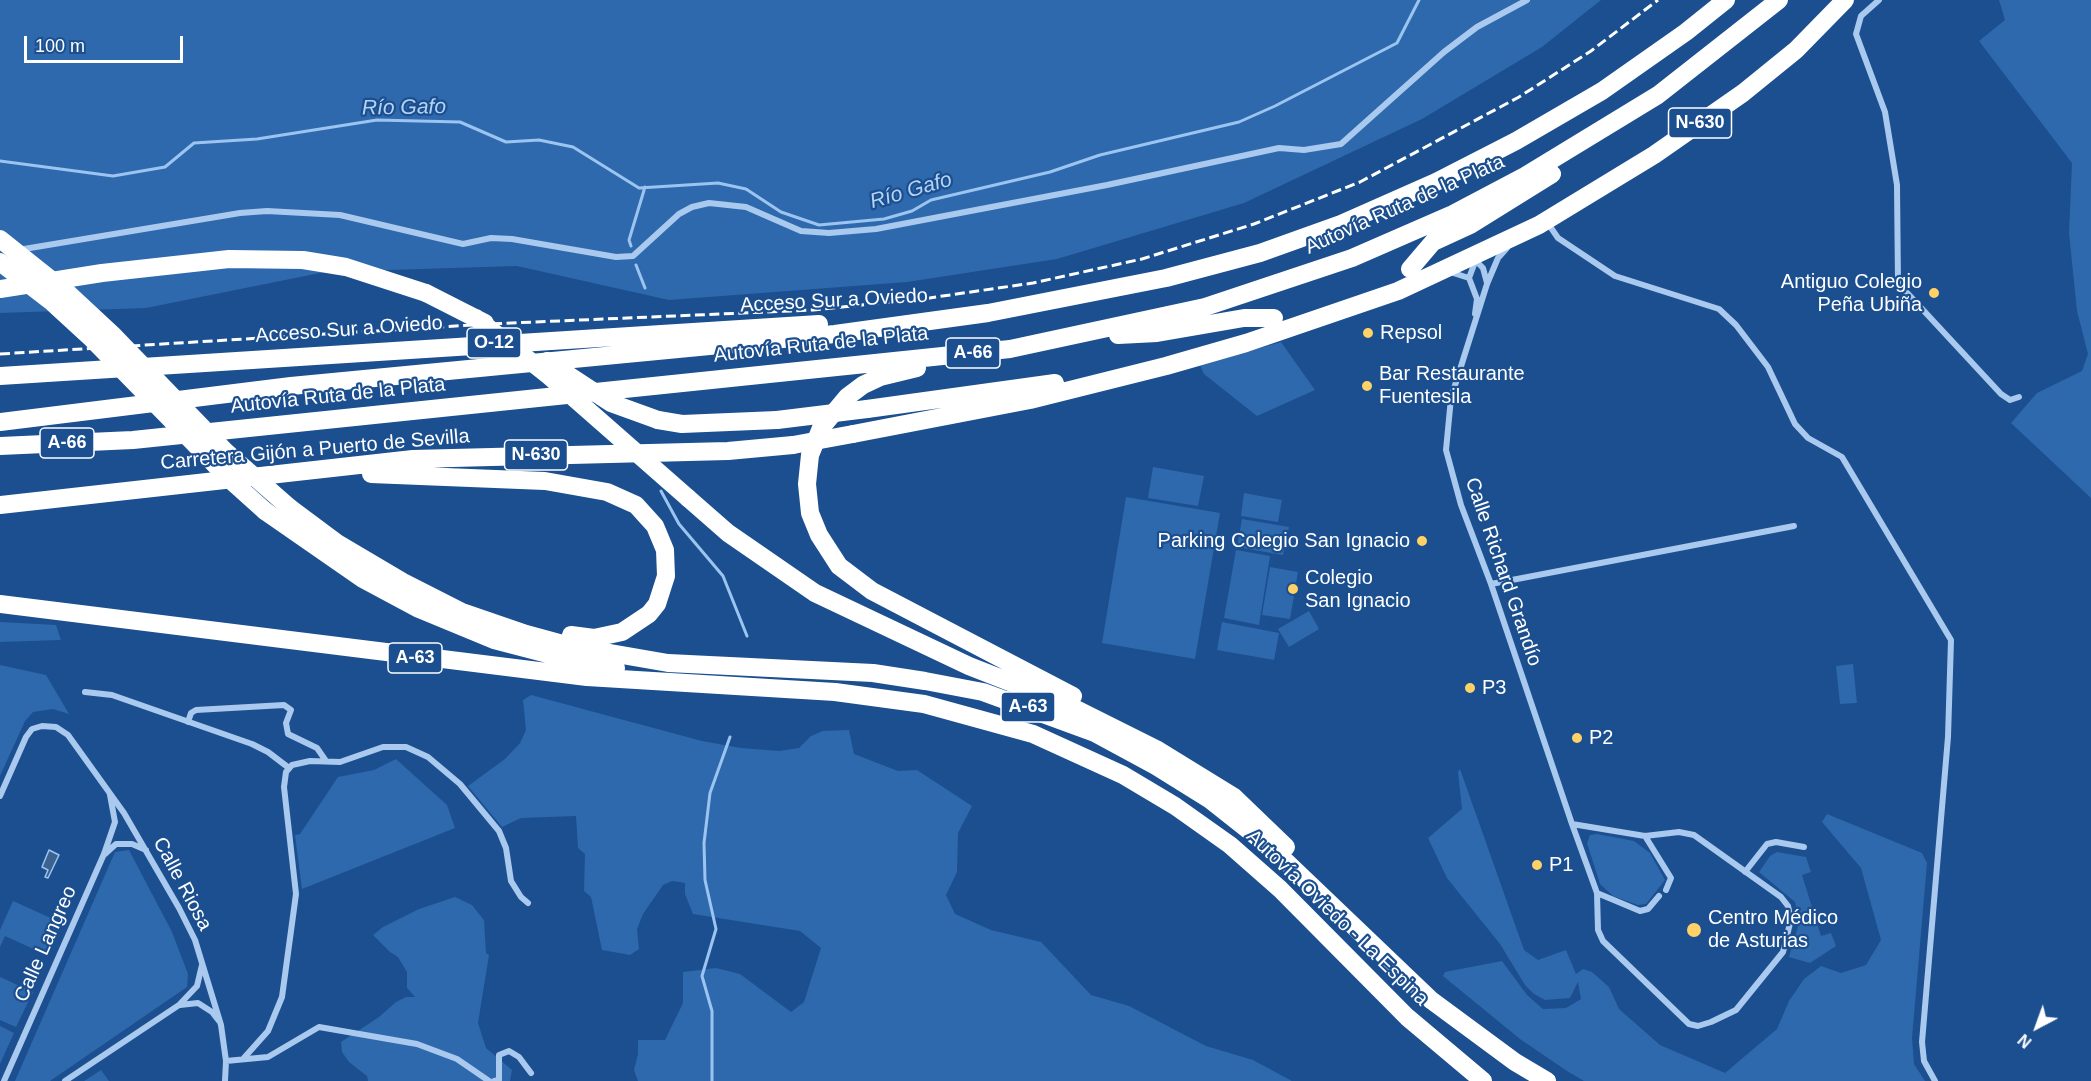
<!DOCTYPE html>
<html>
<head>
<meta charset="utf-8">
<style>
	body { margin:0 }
	#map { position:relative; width:2091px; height:1081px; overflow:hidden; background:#1b4f8f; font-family:Helvetica,sans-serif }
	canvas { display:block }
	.north { position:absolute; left:2007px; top:997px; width:60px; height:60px; -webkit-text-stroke:4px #1b4f8f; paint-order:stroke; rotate:221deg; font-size:16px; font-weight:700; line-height:24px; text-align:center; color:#fff }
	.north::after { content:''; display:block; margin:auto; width:21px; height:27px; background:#fff; clip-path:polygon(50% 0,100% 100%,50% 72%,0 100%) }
	.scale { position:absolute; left:24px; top:36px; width:159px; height:27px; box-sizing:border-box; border:3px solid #fff; border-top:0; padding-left:8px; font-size:18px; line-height:21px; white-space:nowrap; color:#fff; -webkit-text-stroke:4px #1b4f8f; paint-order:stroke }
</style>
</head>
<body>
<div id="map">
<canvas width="2091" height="1081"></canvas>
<div class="north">N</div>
<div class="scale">100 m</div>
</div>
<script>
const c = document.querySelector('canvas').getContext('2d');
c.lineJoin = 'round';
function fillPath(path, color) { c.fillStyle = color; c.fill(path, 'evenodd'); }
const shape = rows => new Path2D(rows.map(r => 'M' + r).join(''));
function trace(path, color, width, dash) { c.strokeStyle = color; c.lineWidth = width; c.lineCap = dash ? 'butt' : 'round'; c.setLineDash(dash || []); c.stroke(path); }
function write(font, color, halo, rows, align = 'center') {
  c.font = font + ' Helvetica,sans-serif'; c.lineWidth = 4.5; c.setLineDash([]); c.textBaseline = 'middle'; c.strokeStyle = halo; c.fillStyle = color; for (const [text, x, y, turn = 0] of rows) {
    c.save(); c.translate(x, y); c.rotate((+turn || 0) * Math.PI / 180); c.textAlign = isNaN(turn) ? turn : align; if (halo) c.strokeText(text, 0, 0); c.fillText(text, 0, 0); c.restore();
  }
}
const green = shape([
	[0,0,1601,0,1542,47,1422,119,1244,203,1057,259,907,282,669,300,517,266,325,272,146,308,0,313],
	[1999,0,2091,0,2091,498,2011,423,2037,393,2082,371,2088,354,2077,311,2069,233,2072,163,1979,41,2005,20],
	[1281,342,1315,390,1257,416,1204,374,1200,365],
	[1153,467,1204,476,1198,506,1148,498],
	[1244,493,1282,500,1278,522,1241,516],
	[1126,497,1220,513,1195,659,1102,643],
	[1242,519,1289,527,1283,555,1237,547],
	[1236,550,1270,556,1259,625,1224,618],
	[1270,567,1298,572,1290,619,1262,615],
	[1309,611,1319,629,1289,647,1278,629],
	[0,622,56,625,61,640,0,642],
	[1222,622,1279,633,1274,660,1217,650],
	[1853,664,1857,703,1840,704,1836,666],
	[0,665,46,675,69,714,53,709,33,712,25,721,0,776],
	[531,695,702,741,741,748,779,751,799,748,811,736,823,731,849,730,854,754,898,771,917,770,972,806,958,833,957,872,946,895,955,914,991,930,1041,942,1091,995,1129,1006,1206,1046,1253,1060,1292,1081,638,1081,634,1070,638,1054,638,1040,665,1040,683,1003,683,972,716,968,740,974,791,1012,804,1002,821,948,800,931,693,914,685,894,685,883,672,881,663,885,643,914,637,929,639,949,630,955,602,950,591,897,584,891,585,854,578,848,576,816,521,818,502,827,468,786,505,759,520,743,526,730,523,700],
	[396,759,447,805,455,828,302,889,295,835,300,834,338,777,374,770],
	[1460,769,1524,950,1538,960,1566,950,1576,974,1583,969,1592,972,1609,987,1619,1009,1660,1045,1725,1073,1777,1029,1789,1001,1804,979,1821,966,1841,973,1866,965,1881,940,1861,868,1822,822,1827,814,1922,853,1927,863,1912,1038,1914,1064,1925,1081,1584,1081,1567,1071,1520,1039,1443,976,1445,972,1502,961,1527,995,1543,1009,1566,1008,1581,999,1578,982,1570,998,1545,1000,1534,994,1525,985,1500,944,1447,878,1428,838,1462,809,1458,772],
	[1597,834,1634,841,1650,853,1665,880,1646,904,1638,905,1613,896,1600,884,1587,843,1590,835],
	[129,850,172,932,188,974,187,987,50,1081,15,1081,115,852],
	[1777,852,1806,857,1811,872,1802,875,1821,936,1831,933,1836,946,1810,963,1789,957,1799,923,1795,902,1759,872,1770,856],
	[455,897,472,905,484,920,486,953,489,955,478,1023,486,1048,512,1070,510,1081,368,1081,367,1076,349,1062,342,1052,341,1042,379,1017,396,1002,406,997,415,997,407,988,407,972,398,957,390,952,373,935,383,927,419,909],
	[13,901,62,923,49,956,5,936,0,947,0,930],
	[0,977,33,992,16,1027,0,1020],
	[0,1026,14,1033,0,1064],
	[101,1070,109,1081,84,1081]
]);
const water = shape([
	[49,850,59,855,48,878,45,877,48,870,42,867,49,850]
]);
const stream = shape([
	[0,161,113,176,165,167,194,143,257,139,377,120,460,122,506,142,539,140,573,147,639,188,718,183,746,189,781,212,819,225,884,219,912,211,931,200,1050,172,1100,155,1239,122,1275,106,1397,43,1419,0],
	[631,246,629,240,645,187],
	[636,265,645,288],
	[661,491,679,524,723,576,747,636],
	[712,1081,712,1011,702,976,716,929,705,880,704,843,710,793,730,737]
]);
const street = shape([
	[1879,0,1861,16,1856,34,1885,112,1897,185,1898,283,2001,394,2010,400,2019,397],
	[1547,222,1558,238,1615,276,1719,309,1736,325,1768,367,1795,424,1808,438,1842,457,1951,640,1948,737,1922,1042,1924,1061,1935,1081],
	[1507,248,1498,258,1487,284,1451,398,1446,450,1461,505,1491,584,1572,824,1597,893,1598,930,1603,941,1689,1024,1698,1026,1711,1022,1736,1010,1783,952,1791,919,1788,906,1781,897,1694,835,1679,832,1645,836,1572,824],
	[18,250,240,213,267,211,340,215,463,244,491,238,512,239,616,257,633,256,679,214,692,207,709,203,746,207,801,231,829,233,876,229,1107,185,1279,148,1304,150,1341,144,1444,52,1477,27,1527,0],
	[1474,259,1483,268,1487,283],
	[1450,272,1469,278],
	[1475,314,1477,299,1469,278,1475,262],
	[1491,584,1794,526],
	[85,692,112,695,252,744,268,752,289,768],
	[188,722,191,713,196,710,284,705,291,710,286,723,288,734,317,748,326,761],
	[0,796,26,737,32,729,42,726,56,727,68,735,124,813,179,908,195,940,221,1025,226,1061,225,1081],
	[1645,836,1671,878,1666,890],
	[105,854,116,844,132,844,146,850],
	[1745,872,1767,844,1776,842,1804,847],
	[1597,893,1640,911,1648,909,1659,896],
	[180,1005,198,1003,212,1012,219,1021],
	[243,1059,268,1031,282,997,296,894,284,787,286,772,292,765,310,761,340,762,383,747,406,747,428,757,460,784,499,831,506,848,511,881,521,897,528,903],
	[226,1061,268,1057,319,1027,417,1044,457,1059,489,1081],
	[4,1081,104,854,115,822,110,795],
	[65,1081,179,1005,197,986,202,965],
	[494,1081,499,1080,499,1055,509,1051,519,1057,531,1073]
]);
const highway = shape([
	[1410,269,1433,242,1470,225,1552,174],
	[0,289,102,273,229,259,303,260,346,267,426,293],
	[1118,335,1157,333,1244,318,1274,318],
	[917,368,880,377,863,385,847,397,821,428,810,455,807,484,810,513,819,535,839,566,872,591,1073,696],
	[0,376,819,324],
	[867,409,1055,383],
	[658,420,682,424,777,420],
	[0,422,291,386,835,334,988,313,1166,278,1260,253,1341,224,1436,182,1516,141,1602,91,1686,32,1726,0],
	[853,434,1030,400,1166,366,1246,343,1398,291,1539,225,1654,155,1743,93,1796,50,1845,0],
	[0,446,133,440,1010,349,1205,307,1352,258,1453,214,1525,176,1658,95,1779,0],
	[371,474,545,481,607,492,636,505,655,526,665,550,666,576,657,604,649,614,622,632,594,638,571,635],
	[688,498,728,533,815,593,969,666,1066,704,1156,749,1234,797,1286,847],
	[0,505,413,459,728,451,793,445],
	[290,508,337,543,403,582,462,612,526,634,570,646,668,663,873,673,925,681,983,692,1095,733,1156,766,1209,799,1276,852,1431,1000,1515,1062,1547,1081],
	[265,511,363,579,419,609,494,640,590,665,616,668],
	[0,604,587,677,835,692,924,704,1033,734,1123,775,1175,806,1230,845,1280,889,1407,1017,1483,1081]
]);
const rail = shape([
	[0,354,489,324,813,310,922,299,1033,283,1142,259,1254,224,1360,182,1519,97,1591,51,1658,0]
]);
const highwayBridge = shape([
	[0,239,69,294,112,334,225,451,290,508],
	[0,262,53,303,90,337,226,476,265,511],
	[426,293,485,323],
	[476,318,549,376,688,498],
	[547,361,611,403,658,420],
	[777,420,867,409],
	[793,445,853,434]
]);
const markers = [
	[1934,293,6,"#ffd166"],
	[1368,333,6,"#ffd166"],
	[1367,386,6,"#ffd166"],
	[1422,541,6,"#ffd166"],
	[1293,589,6,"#ffd166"],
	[1470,688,6,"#ffd166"],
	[1577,738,6,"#ffd166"],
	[1537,865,6,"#ffd166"],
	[1694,930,8,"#ffd166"]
];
const shields = [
	[1700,123,63],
	[494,343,54],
	[973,353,54],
	[67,443,54],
	[536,455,63],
	[415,658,54],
	[1028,707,54]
];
const shieldNames = [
	["N-630",1700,123],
	["O-12",494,343],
	["A-66",973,353],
	["A-66",67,443],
	["N-630",536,455],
	["A-63",415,658],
	["A-63",1028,707]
];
const streetNames = [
	["Autovía Ruta de la Plata",1405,205,-24],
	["Acceso Sur a Oviedo",834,301,-3],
	["Acceso Sur a Oviedo",349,330,-4],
	["Autovía Ruta de la Plata",821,345,-6],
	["Autovía Ruta de la Plata",338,396,-6],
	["Carretera Gijón a Puerto de Sevilla",315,450,-5],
	["Calle Richard Grandío",1503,572,71],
	["Calle Riosa",182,884,62],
	["Autovía Oviedo - La Espina",1337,918,44],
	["Calle Langreo",46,944,-66]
];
const poiNames = [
	["Antiguo Colegio",1922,282,"right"],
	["Peña Ubiña",1922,305,"right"],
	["Repsol",1380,333],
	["Bar Restaurante",1379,374],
	["Fuentesila",1379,397],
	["Parking Colegio San Ignacio",1410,541,"right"],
	["Colegio",1305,578],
	["San Ignacio",1305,601],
	["P3",1482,688],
	["P2",1589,738],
	["P1",1549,865],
	["Centro Médico",1708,918],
	["de Asturias",1708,941]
];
const waterNames = [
	["Río Gafo",404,108,-1],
	["Río Gafo",911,191,-16]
];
fillPath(green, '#2e69ad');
fillPath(water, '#3c6290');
trace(water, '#9cc4f0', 1.5);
trace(stream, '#9cc4f0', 3);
trace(street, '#a9c9ee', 6);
trace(highway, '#fff', 18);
trace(rail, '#fff', 3, [10, 4.5]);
trace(highwayBridge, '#fff', 18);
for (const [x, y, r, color] of markers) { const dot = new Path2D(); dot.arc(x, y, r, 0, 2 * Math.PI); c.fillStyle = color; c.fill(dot); trace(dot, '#1b4f8f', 2); }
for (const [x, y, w] of shields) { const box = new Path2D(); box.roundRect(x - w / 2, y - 15, w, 30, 4.5); c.fillStyle = '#1b4f8f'; c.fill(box); trace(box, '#fff', 1.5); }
write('bold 18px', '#fff', null, shieldNames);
write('20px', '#fff', '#1b4f8f', streetNames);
write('20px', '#fff', '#1b4f8f', poiNames, 'left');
write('italic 21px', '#b5d3f5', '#1b4f8f', waterNames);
</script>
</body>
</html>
